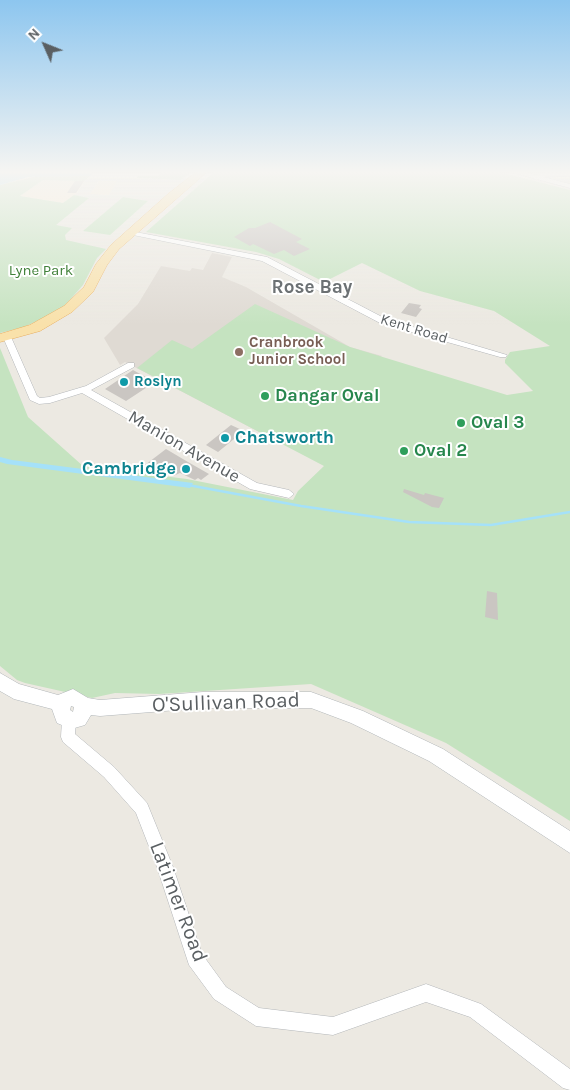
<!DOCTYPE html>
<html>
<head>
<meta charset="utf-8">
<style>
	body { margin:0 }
	#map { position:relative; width:570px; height:1090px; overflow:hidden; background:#ece9e2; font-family:Karla,sans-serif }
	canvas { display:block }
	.north { position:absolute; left:20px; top:20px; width:50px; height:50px; -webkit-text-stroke:4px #fff; paint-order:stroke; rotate:314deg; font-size:14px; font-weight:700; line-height:20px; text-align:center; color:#5a5f62 }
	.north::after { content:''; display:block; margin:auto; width:18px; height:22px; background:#5a5f62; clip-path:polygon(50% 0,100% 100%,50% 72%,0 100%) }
</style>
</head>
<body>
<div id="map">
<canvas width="570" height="1090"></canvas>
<div class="north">N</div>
</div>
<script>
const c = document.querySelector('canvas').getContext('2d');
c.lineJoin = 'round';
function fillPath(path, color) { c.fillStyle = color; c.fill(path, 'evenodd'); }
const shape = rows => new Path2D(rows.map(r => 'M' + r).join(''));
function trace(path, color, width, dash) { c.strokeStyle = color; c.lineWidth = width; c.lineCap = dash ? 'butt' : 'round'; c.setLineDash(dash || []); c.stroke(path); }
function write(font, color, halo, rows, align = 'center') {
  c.font = font + ' Karla,sans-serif'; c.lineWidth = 4; c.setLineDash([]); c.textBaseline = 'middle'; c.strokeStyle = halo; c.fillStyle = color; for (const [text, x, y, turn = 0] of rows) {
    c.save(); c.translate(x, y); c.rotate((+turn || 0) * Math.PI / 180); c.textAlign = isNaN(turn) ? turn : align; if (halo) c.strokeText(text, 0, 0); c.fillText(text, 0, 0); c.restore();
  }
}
const commercial = shape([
	[43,180,85,181,76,194,63,203,20,196],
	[99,181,117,181,109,195,90,194]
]);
const education = shape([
	[212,253,232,257,222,277,246,287,350,347,382,356,284,445,125,362,120,365,104,338,138,304,161,266,190,271,192,268,203,270]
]);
const green = shape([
	[161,172,191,172,181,180,137,178,138,176,159,176],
	[214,172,500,172,570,190,570,821,446,743,311,684,159,694,115,693,92,698,25,683,17,680,0,666,0,348,28,417,83,466,187,479,293,500,298,491,324,466,137,368,172,340,192,349,255,304,350,347,507,395,533,391,505,363,505,360,510,352,550,346,494,311,420,291,362,263,324,282,279,259,256,252,146,232],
	[42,175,90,176,84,181,43,180,20,196,63,203,74,195,89,198,56,225,72,228,65,235,66,240,106,249,97,258,83,285,61,310,24,327,0,333,0,185],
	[123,197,148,201,110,235,83,231]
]);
const water = shape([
	[0,172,93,172,90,176,28,177,0,185],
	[0,457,12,460,193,483,190,488,7,464,0,462]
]);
const stream = shape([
	[188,485,301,506,409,522,491,525,570,512]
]);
const building = shape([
	[75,181,84,181,76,193,67,193],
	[270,222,302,239,296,242,310,249,294,256,284,250,274,254,253,244,250,246,234,237,249,228,255,228],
	[409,303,421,305,419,308,422,309,416,317,401,313],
	[133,370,155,382,126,401,105,389],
	[231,425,244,431,218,452,206,445],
	[166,449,188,462,209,474,201,480,198,478,195,480,180,473,173,476,162,470,158,473,145,465],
	[404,489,424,495,425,493,444,498,439,508,432,507,403,492],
	[487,591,497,593,498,620,485,617]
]);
const street = shape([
	[570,172,570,176,543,177,536,180,533,178,542,173,570,172],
	[130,231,267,257,386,319,507,355,506,357,500,357,380,323,262,261,128,234,127,233,130,231],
	[4,335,10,335,11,337,37,396,40,398,49,397,86,386,128,363,134,363,134,367,91,390,257,483,289,490,294,494,289,498,250,489,82,393,50,403,39,404,30,400,3,337,4,335],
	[69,714,74,715,76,720,75,734,114,767,147,803,173,867,202,954,226,987,259,1008,333,1017,426,984,481,1004,570,1069,570,1090,563,1088,470,1017,426,1002,333,1035,256,1026,214,999,189,965,157,867,136,813,104,777,63,742,61,737,62,720,64,715,69,714]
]);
const secondary = shape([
	[510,172,525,172,570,184,570,188,510,172],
	[0,673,19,684,58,695,73,689,88,698,100,700,203,692,311,692,363,711,443,749,570,831,570,853,429,761,351,723,311,708,203,708,100,716,91,715,85,725,71,729,57,723,52,709,14,699,0,691,0,673],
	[71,706,74,707,73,712,70,710,71,706]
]);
const primary = shape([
	[196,172,207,172,119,249,107,265,93,292,72,312,40,331,0,342,0,334,30,325,64,306,84,287,96,264,111,245,168,194,196,172]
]);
const markers = [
	[239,352,5,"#8d6e63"],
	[124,382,5,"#0f9aa8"],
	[265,396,5,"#2e9e5b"],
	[461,423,5,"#2e9e5b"],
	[225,438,5,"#0f9aa8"],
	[404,451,5,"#2e9e5b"],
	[186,469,5,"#0f9aa8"]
];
const farParknames = [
	["Lyne Park",41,271]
];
const farStreetnames = [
	["Kent Road",414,329,17]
];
const farEducationnames = [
	["Cranbrook",249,343],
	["Junior School",249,360]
];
const farCulturenames = [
	["Roslyn",134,382]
];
const leisureNames = [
	["Dangar Oval",275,396],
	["Oval 3",471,423],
	["Oval 2",414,451]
];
const cultureNames = [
	["Chatsworth",235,438],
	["Cambridge",176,469,"right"]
];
const streetNames = [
	["Manion Avenue",184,447,30]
];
const farDistrictnames = [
	["Rose Bay",312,288]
];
const nearStreetnames = [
	["O'Sullivan Road",226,703,-2],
	["Latimer Road",178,902,69]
];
fillPath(commercial, '#fbeed8');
fillPath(education, '#dfdad3');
fillPath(green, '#c5e3c0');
fillPath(water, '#a5e1f9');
trace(stream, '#a5e1f9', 2.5);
fillPath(building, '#cac6c2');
trace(street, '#b3b6b9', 1);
trace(secondary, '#b1b6b9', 1);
trace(primary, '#e8ae60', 1);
fillPath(street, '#fff');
fillPath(secondary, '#fff');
fillPath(primary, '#f9e1aa');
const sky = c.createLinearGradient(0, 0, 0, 325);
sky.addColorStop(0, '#8dc6ef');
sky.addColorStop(0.53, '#f6f5f2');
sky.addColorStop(1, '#f6f5f200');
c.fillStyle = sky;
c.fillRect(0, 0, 570, 325);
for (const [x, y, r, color] of markers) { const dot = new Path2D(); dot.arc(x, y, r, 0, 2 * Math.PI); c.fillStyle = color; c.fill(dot); trace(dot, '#fff', 2); }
write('15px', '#41813a', '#fff', farParknames);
write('15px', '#5a5f62', '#fff', farStreetnames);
write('bold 15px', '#785e54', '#fff', farEducationnames, 'left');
write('bold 15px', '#0d838f', '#fff', farCulturenames, 'left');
write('bold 18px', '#27864d', '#fff', leisureNames, 'left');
write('bold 18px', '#0d838f', '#fff', cultureNames, 'left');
write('18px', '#5a5f62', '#fff', streetNames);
write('bold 19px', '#6c7174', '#fff', farDistrictnames);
write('21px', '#5a5f62', '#fff', nearStreetnames);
</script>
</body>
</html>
